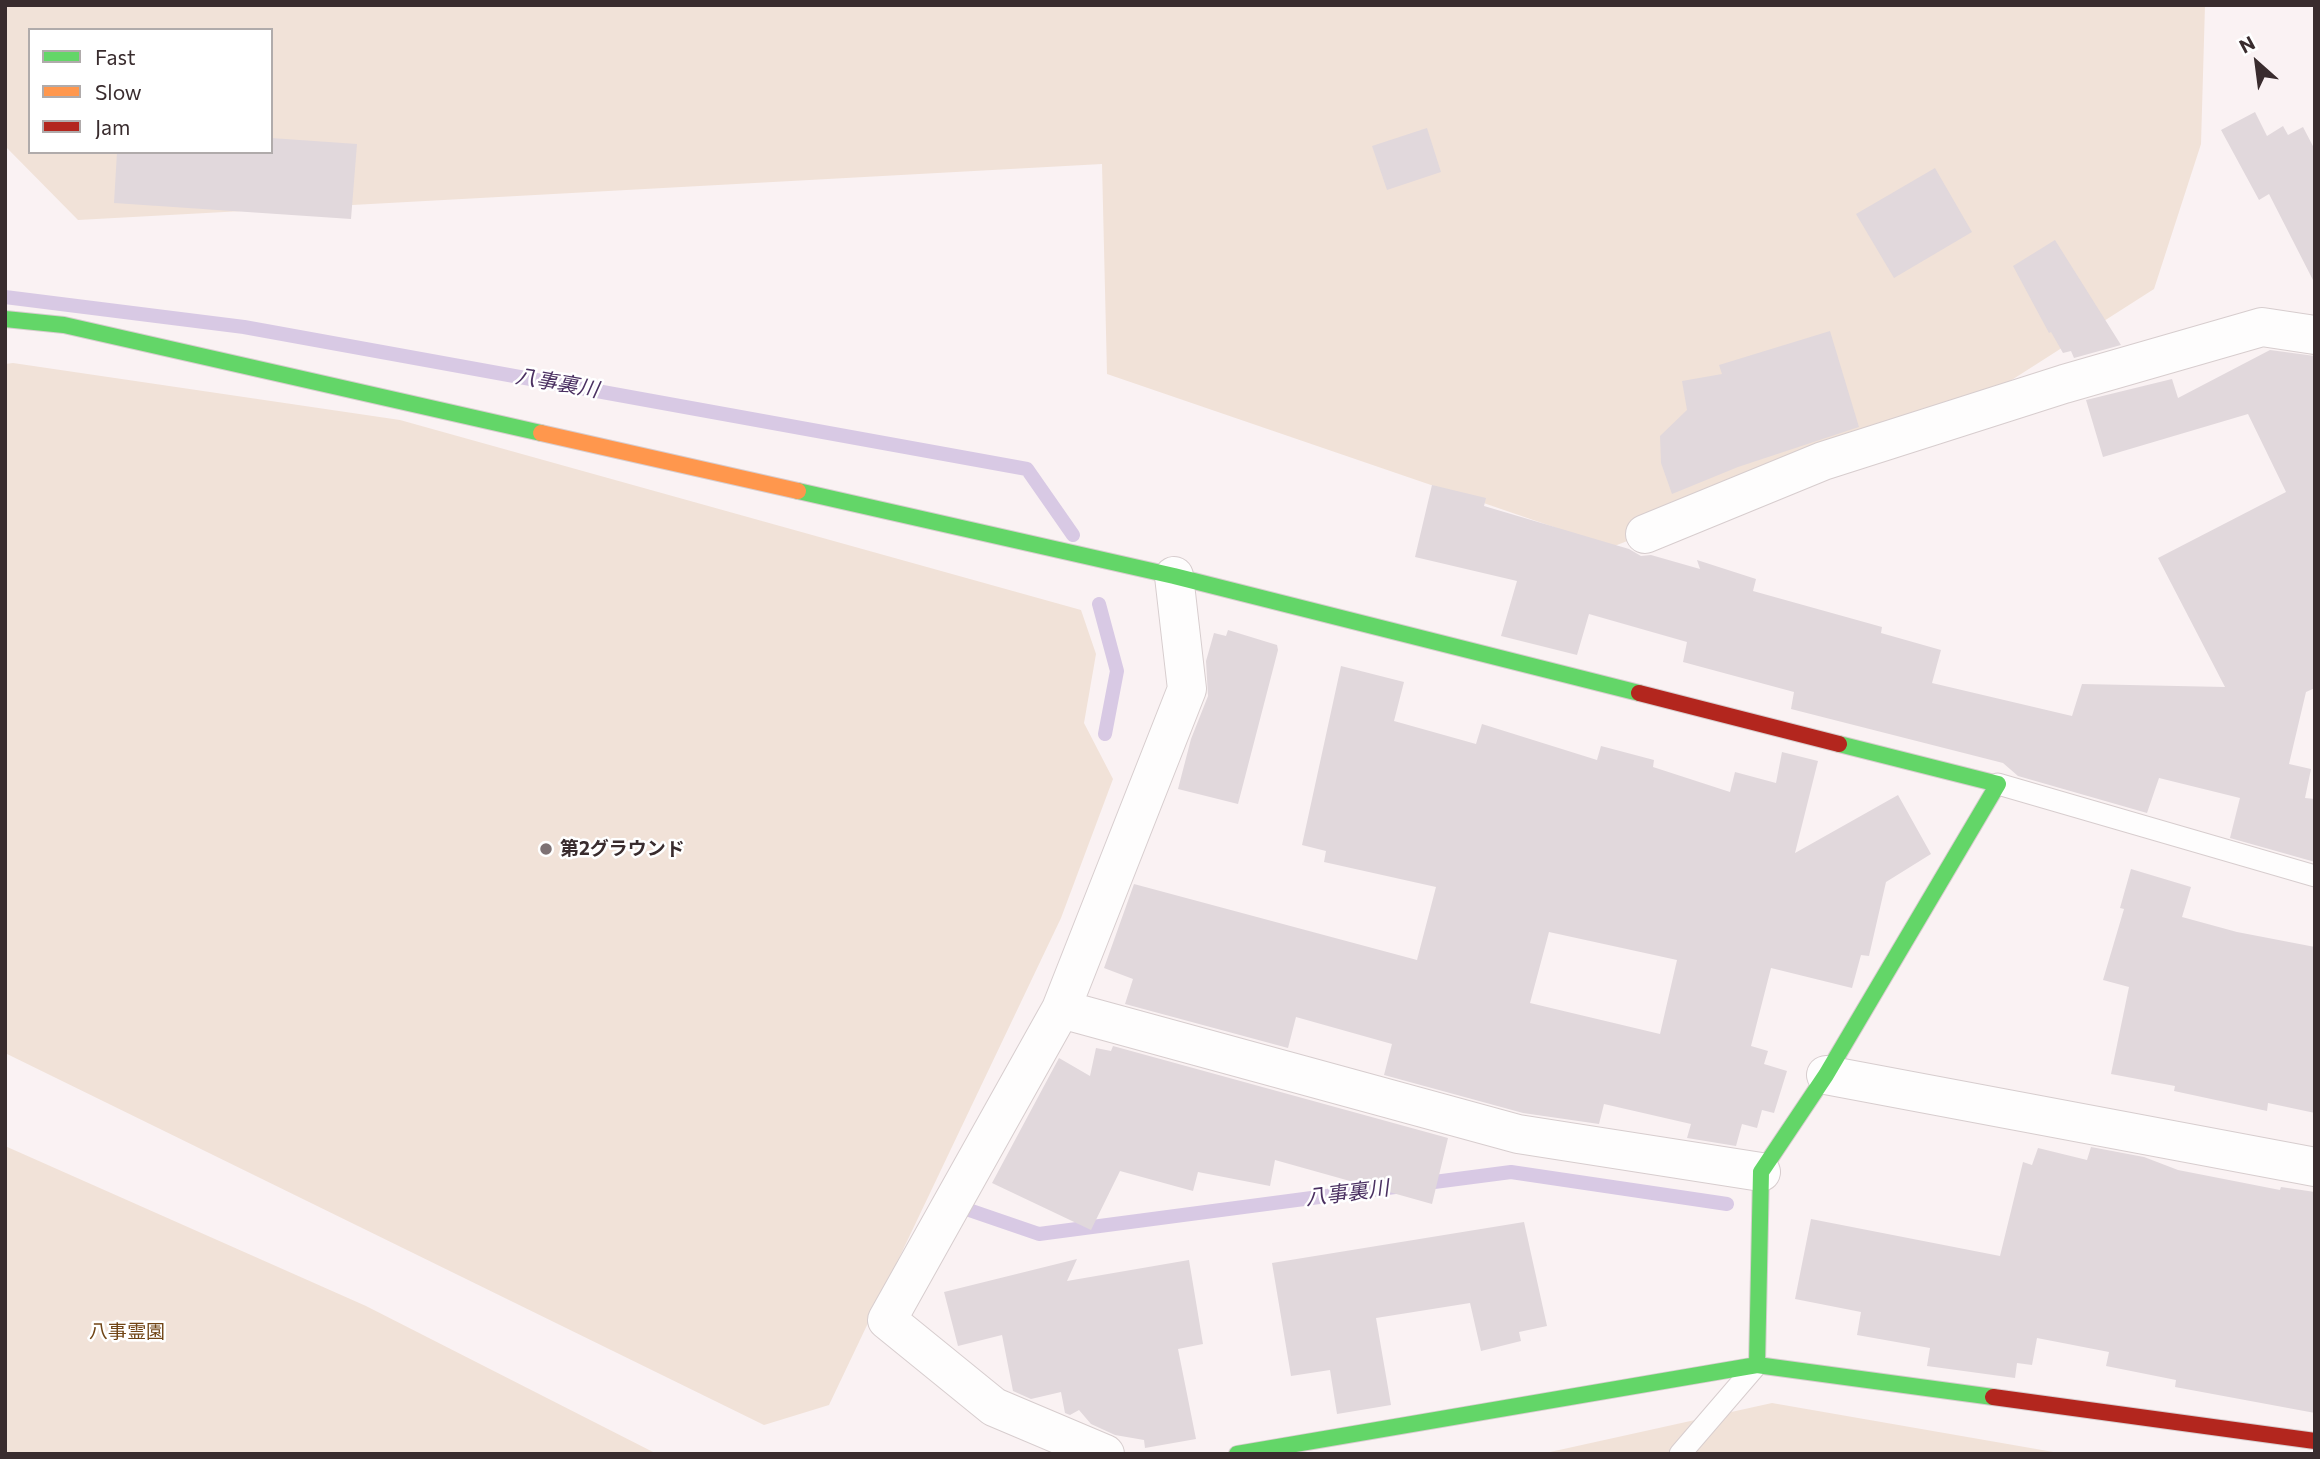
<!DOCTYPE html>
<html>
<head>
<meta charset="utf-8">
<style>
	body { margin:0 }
	#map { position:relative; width:2320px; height:1459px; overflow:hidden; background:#faf2f3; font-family:Commissioner,sans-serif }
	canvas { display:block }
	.frame { position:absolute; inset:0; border:7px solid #392c2e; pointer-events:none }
	.legend { position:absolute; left:28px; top:28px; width:245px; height:126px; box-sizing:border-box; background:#fff; border:2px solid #b0abab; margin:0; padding:9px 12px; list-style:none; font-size:21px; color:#392c2e }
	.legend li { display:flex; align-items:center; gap:14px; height:35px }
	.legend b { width:35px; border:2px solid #b0abab }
	.north { position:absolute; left:2222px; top:28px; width:70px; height:70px; -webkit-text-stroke:5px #fff; paint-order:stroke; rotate:332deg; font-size:19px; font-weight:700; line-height:28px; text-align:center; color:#392c2e }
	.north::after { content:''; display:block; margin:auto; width:24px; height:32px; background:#392c2e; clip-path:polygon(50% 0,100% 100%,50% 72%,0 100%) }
</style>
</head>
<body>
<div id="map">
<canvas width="2320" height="1459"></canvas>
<div class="frame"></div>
<ul class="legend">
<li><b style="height:9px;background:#63d668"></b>Fast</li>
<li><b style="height:9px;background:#ff974d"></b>Slow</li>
<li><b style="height:9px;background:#b3261e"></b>Jam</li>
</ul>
<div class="north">N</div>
</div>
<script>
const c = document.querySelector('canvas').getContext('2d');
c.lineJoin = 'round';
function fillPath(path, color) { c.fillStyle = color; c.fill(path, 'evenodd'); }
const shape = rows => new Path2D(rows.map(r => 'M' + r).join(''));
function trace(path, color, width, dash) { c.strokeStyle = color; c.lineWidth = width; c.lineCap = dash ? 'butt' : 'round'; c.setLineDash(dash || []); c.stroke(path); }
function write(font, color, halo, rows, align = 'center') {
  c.font = font + ' Commissioner,"Noto Sans JP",sans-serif'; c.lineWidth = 5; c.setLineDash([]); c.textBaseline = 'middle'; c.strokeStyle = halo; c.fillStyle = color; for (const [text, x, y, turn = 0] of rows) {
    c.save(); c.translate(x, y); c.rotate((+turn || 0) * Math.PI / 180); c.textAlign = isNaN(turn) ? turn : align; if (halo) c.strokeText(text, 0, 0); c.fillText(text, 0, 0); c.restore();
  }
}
const green = shape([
	[5,5,2205,5,2201,144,2154,289,1971,406,1612,547,1107,374,1102,164,78,220,5,146],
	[30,30,271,30,271,152,30,152],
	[13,363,400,420,1081,610,1096,654,1084,723,1113,779,1061,918,829,1405,764,1425,5,1053,5,364],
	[5,1146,366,1306,657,1454,5,1454],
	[1772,1403,2065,1454,1541,1454]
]);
const stream = shape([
	[5,297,244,327,1027,469,1073,535],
	[1099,604,1117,671,1105,734],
	[1419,1184,1511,1172,1727,1204],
	[969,1210,1039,1234,1395,1187]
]);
const building = shape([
	[2255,112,2267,136,2283,126,2288,135,2303,127,2315,150,2315,284,2269,194,2259,200,2221,130],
	[1427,128,1441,172,1387,190,1372,146],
	[271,138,357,144,351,219,114,203,117,152,271,152],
	[1935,168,1972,232,1894,278,1856,214],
	[2055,240,2121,345,2074,358,2071,351,2063,353,2051,332,2049,333,2013,266],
	[1830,331,1859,427,1738,467,1672,494,1661,463,1660,436,1687,410,1682,381,1722,374,1719,365],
	[2270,350,2315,356,2315,688,2306,692,2289,764,2311,769,2305,798,2315,799,2315,862,2230,838,2240,798,2159,778,2147,813,2018,776,2003,763,1791,709,1794,692,1683,662,1687,642,1589,614,1577,655,1501,636,1517,581,1415,557,1432,485,1486,498,1484,506,1629,549,1641,556,1651,555,1700,569,1697,560,1756,579,1753,591,1882,627,1881,633,1941,650,1932,683,2072,716,2082,684,2225,687,2158,558,2286,492,2248,414,2103,457,2086,400,2172,379,2178,398],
	[1228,630,1277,645,1278,650,1238,804,1178,789,1191,739,1208,696,1206,661,1214,633,1226,636],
	[1341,666,1404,682,1394,721,1476,744,1482,724,1597,760,1601,746,1654,760,1653,767,1730,792,1735,772,1776,783,1782,752,1818,761,1795,853,1898,795,1931,854,1886,882,1869,956,1861,955,1852,988,1771,968,1751,1046,1768,1051,1764,1064,1787,1071,1774,1113,1762,1110,1757,1128,1742,1124,1736,1146,1687,1138,1691,1124,1604,1104,1599,1124,1523,1113,1384,1075,1392,1044,1296,1017,1288,1048,1125,1004,1133,979,1104,968,1134,884,1417,960,1436,887,1324,862,1326,851,1302,845],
	[1549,932,1677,960,1660,1034,1530,1003],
	[2131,869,2191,887,2182,917,2237,932,2315,947,2315,1113,2268,1103,2267,1111,2174,1091,2175,1086,2111,1074,2129,987,2103,980,2124,909,2120,908],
	[1113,1046,1448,1138,1432,1204,1275,1160,1270,1186,1198,1172,1193,1191,1120,1171,1091,1230,992,1183,1059,1058,1090,1076,1096,1048,1111,1051],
	[2091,1147,2144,1157,2178,1170,2280,1190,2281,1187,2315,1192,2315,1413,2175,1387,2176,1380,2106,1366,2109,1352,2037,1338,2032,1365,2017,1363,2015,1378,1927,1366,1930,1348,1857,1335,1861,1312,1795,1299,1811,1219,2000,1256,2023,1162,2032,1165,2038,1148,2087,1160],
	[1524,1222,1547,1326,1519,1332,1521,1341,1481,1351,1470,1303,1376,1318,1391,1405,1337,1414,1330,1370,1291,1376,1272,1263],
	[1077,1259,1067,1281,1189,1260,1203,1344,1178,1349,1196,1439,1145,1448,1144,1440,1115,1435,1091,1424,1079,1410,1070,1415,1065,1413,1061,1392,1031,1399,1013,1391,1002,1335,958,1346,944,1292]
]);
const lane = shape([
	[1998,784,2315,876],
	[1680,1454,1754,1368]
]);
const street = shape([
	[1645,534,1823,461,2064,384,2262,327,2315,335],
	[1061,1009,1518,1134,1761,1172],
	[1826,1075,2315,1167],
	[1105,1454,994,1407,887,1320,1061,1009,1187,689,1174,576]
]);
const fast = shape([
	[5,319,64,325,541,433],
	[798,491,1174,576,1639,693],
	[1757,1365,1761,1172,1826,1075,1998,784,1839,744],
	[1237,1454,1757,1365,1993,1397]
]);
const slow = shape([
	[541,433,798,491]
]);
const jam = shape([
	[1639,693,1839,744],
	[1993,1397,2315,1441]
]);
const markers = [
	[546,849,7,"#7d7173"]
];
const poiNames = [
	["第2グラウンド",560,849]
];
const parkNames = [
	["八事霊園",127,1332]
];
const waterNames = [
	["八事裏川",557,383,10],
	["八事裏川",1347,1193,-7]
];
fillPath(green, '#f1e2d8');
trace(stream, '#d8c9e4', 14);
fillPath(building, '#e1d8dc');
trace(lane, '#d7cdce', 23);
trace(street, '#d7cdce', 40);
trace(fast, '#d7cdce', 18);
trace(slow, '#d7cdce', 18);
trace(jam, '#d7cdce', 18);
trace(lane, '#fefdfd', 21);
trace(street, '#fefdfd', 38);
trace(fast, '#63d668', 16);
trace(slow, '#ff974d', 16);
trace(jam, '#b3261e', 16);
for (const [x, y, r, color] of markers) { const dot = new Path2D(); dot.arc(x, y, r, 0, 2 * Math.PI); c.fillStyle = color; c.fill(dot); trace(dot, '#fff', 2.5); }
write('bold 19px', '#392c2e', '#fff', poiNames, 'left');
write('19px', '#714516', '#fff', parkNames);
write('italic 21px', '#4b3162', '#fff', waterNames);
</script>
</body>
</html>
